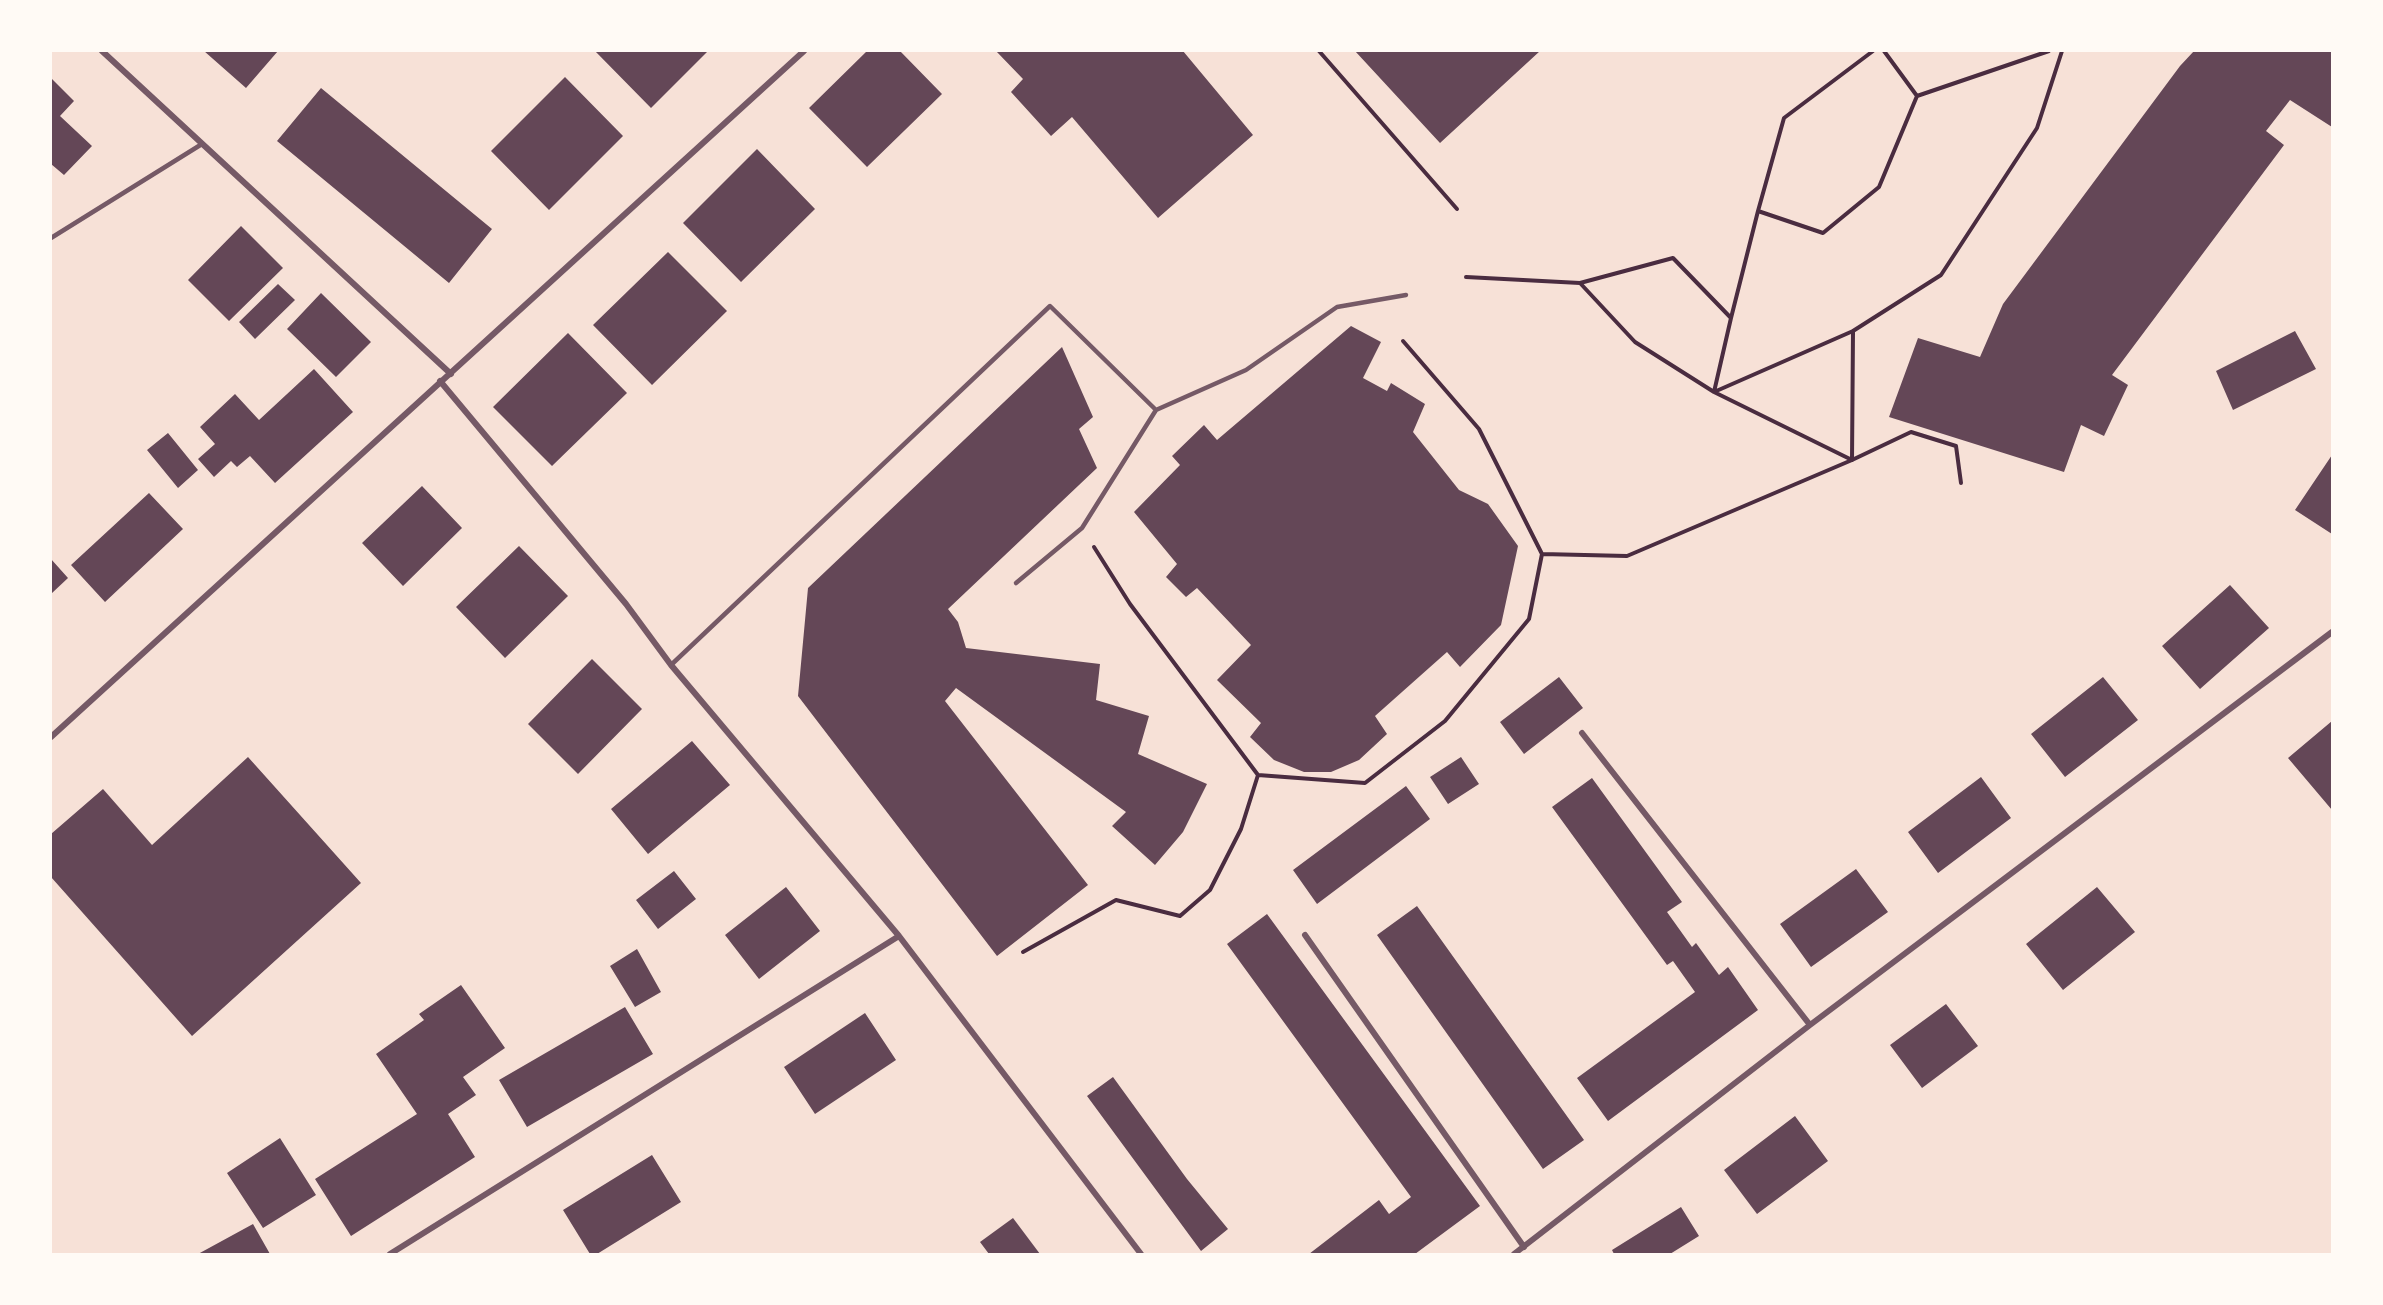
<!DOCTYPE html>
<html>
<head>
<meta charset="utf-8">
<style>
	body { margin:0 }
	#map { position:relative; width:2383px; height:1305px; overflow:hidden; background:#f7e1d7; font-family:Montserrat,sans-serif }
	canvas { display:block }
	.frame { position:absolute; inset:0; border:52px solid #fffaf5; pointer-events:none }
</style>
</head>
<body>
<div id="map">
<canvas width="2383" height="1305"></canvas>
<div class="frame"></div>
</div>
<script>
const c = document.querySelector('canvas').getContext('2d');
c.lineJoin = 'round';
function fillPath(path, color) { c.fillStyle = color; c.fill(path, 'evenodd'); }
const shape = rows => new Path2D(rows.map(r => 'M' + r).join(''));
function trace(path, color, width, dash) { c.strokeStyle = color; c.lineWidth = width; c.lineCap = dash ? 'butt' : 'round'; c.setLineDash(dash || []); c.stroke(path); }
const building = shape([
	[204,51,278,51,246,88],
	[595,51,708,51,651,108],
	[867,51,900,51,942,94,867,167,809,108],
	[996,51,1183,51,1253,135,1158,218,1072,117,1051,136,1011,92,1023,79],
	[1355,51,1540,51,1440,143],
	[2194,51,2332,51,2332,127,2290,100,2266,131,2284,145,2112,375,2128,385,2104,436,2081,425,2064,472,1889,417,1918,338,1980,357,2003,304,2180,66],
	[565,77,623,136,549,210,491,151],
	[51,78,74,101,60,116,92,146,64,175,51,164],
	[321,88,492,229,449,283,277,141],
	[757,149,815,209,741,282,683,223],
	[241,226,283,268,229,321,188,280],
	[668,252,727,311,652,385,593,325],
	[278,284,295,300,255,339,239,322],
	[321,293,371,342,336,377,287,329],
	[1351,326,1381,342,1363,378,1387,391,1391,383,1425,404,1413,432,1459,490,1488,504,1518,546,1501,625,1460,667,1447,652,1375,716,1387,734,1359,760,1331,772,1304,772,1274,760,1250,737,1261,723,1217,680,1251,645,1197,588,1186,597,1166,577,1177,564,1134,512,1180,465,1172,456,1204,425,1217,440],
	[2295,331,2316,369,2233,410,2216,371],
	[568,333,627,393,552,466,493,407],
	[1062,347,1093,417,1079,429,1097,468,948,609,958,622,966,648,1100,664,1096,700,1149,716,1138,754,1207,784,1183,832,1155,865,1112,826,1126,812,956,688,945,701,1088,885,997,956,798,696,808,588],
	[314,369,353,412,275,483,250,456,237,467,231,461,214,477,198,459,215,444,200,427,235,394,259,420],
	[168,433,198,470,178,488,147,450],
	[2332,455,2332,534,2295,510],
	[422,486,462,528,403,586,362,543],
	[149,493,183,529,105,602,71,565],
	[519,546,568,596,505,658,456,607],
	[51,559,68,578,51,594],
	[2230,585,2269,628,2200,689,2162,646],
	[592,659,642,709,578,774,528,724],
	[1559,677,1583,708,1524,754,1500,722],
	[2103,677,2138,720,2065,777,2031,734],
	[2332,721,2332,810,2288,758],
	[692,741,730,785,648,854,611,809],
	[248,757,361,883,192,1036,51,877,51,834,103,789,152,845],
	[1461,757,1479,784,1448,804,1430,777],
	[1981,777,2011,818,1938,873,1908,832],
	[1592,778,1682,902,1667,912,1692,947,1696,943,1719,975,1728,967,1758,1010,1608,1121,1577,1078,1695,992,1673,961,1667,965,1552,807],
	[1406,786,1430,819,1317,904,1293,870],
	[1856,869,1888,912,1811,967,1780,924],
	[674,871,696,899,658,929,636,900],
	[786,887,820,931,759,979,725,935],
	[2097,887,2135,932,2063,990,2026,944],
	[1417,906,1584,1140,1543,1169,1377,935],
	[1267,914,1480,1206,1415,1254,1309,1254,1379,1200,1389,1214,1411,1197,1227,944],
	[637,949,661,992,635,1007,610,966],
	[461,985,505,1048,463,1077,476,1095,448,1114,475,1157,351,1236,315,1179,417,1114,376,1054,424,1020,419,1014],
	[1946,1004,1978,1046,1922,1088,1890,1045],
	[625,1007,653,1054,527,1127,499,1080],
	[865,1013,896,1060,815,1114,784,1067],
	[1113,1077,1187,1179,1228,1229,1201,1251,1087,1096],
	[1795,1116,1828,1161,1757,1214,1724,1170],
	[280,1138,316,1195,263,1228,227,1173],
	[652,1155,681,1202,597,1254,590,1254,563,1210],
	[1681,1207,1699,1236,1670,1254,1614,1254,1612,1250],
	[1013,1218,1040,1254,989,1254,980,1242],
	[253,1224,270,1254,198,1254]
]);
const path = shape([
	[1319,51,1457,209],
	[1884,51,1917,96],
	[1758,211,1784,118,1873,51],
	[1466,277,1580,283,1635,342,1714,392,1852,460,1853,331,1941,275,2037,128,2062,51],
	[1580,283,1673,258,1731,318,1714,392,1853,331],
	[1731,318,1758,211,1823,233,1879,187,1917,96,2049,51],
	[1094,547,1130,604,1258,775,1365,783,1445,721,1529,619,1542,554,1479,429,1403,341],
	[1542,554,1627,556,1852,460,1911,432,1956,446,1961,483],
	[1023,952,1116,900,1180,916,1210,890,1241,829,1258,775]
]);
const service = shape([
	[51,238,202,144],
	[1016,583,1082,528,1156,410,1246,370,1337,307,1406,295],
	[671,665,1050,306,1156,410]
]);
const minor = shape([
	[102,51,451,374],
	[440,381,626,604,671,665,899,936,1141,1254],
	[1582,733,1810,1025],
	[51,737,804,51],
	[1305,935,1524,1247],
	[390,1254,899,936],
	[1514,1254,1810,1025,2332,632]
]);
fillPath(building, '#644757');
trace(path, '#4a2c40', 4);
trace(service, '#755966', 4.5);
trace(minor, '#755966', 6);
</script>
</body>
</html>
